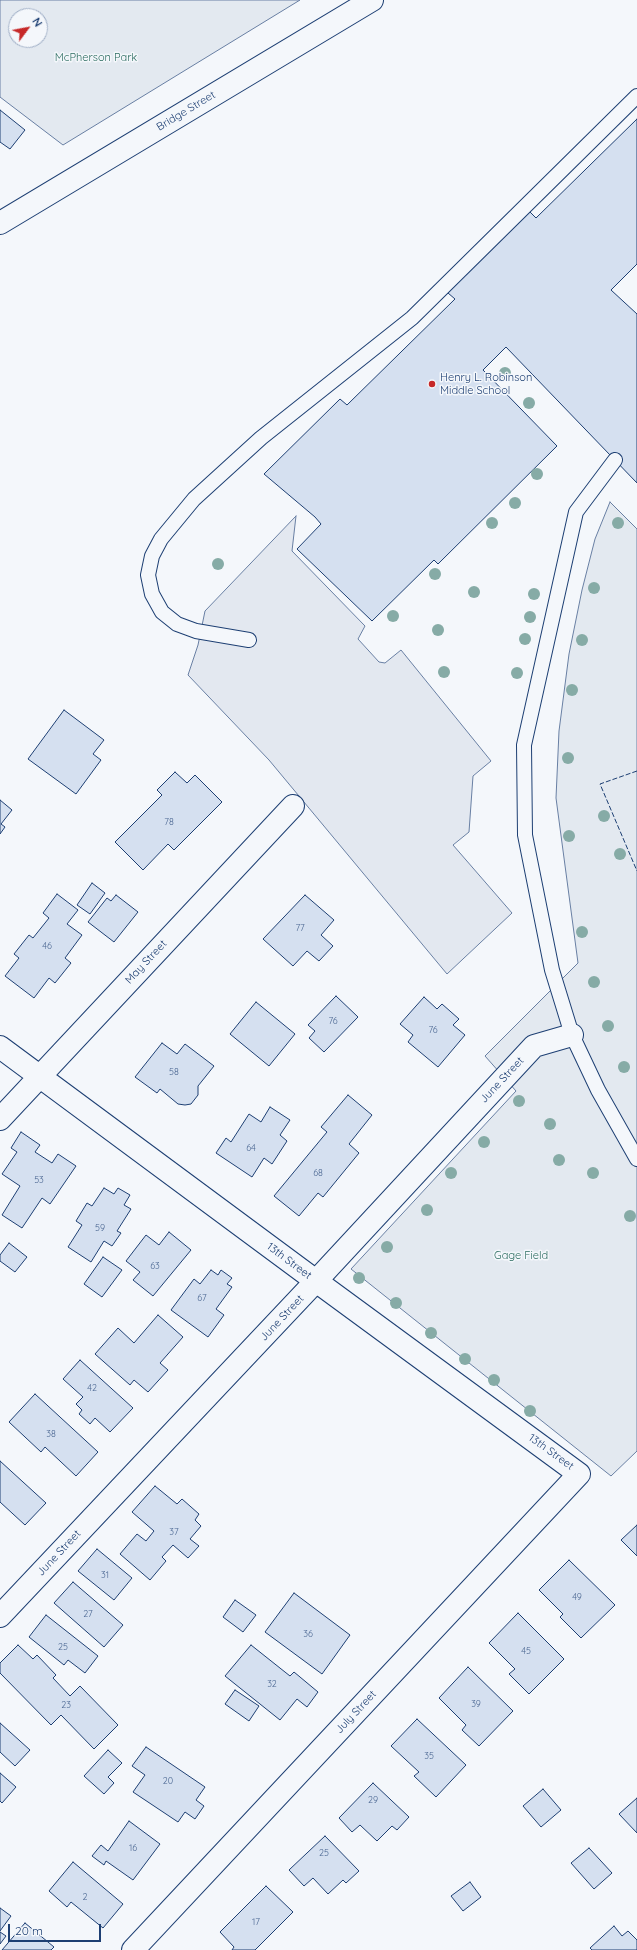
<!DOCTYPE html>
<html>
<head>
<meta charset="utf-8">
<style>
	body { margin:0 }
	#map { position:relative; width:637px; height:1950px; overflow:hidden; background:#f4f7fb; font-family:Quicksand,sans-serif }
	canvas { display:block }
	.north { position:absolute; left:8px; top:8px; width:40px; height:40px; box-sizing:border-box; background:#f4f7fb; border:1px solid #9eadc5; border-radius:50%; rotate:58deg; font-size:11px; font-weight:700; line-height:16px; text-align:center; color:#1d3f73 }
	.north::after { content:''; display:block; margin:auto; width:14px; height:18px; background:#c62828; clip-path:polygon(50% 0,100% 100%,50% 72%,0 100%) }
	.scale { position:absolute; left:8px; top:1924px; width:93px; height:18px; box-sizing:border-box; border:2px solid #1d3f73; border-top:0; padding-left:5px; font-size:12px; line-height:14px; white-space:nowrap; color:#1d3f73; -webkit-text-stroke:3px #f4f7fb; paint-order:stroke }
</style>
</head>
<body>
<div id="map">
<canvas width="637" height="1950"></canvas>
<div class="north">N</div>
<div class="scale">20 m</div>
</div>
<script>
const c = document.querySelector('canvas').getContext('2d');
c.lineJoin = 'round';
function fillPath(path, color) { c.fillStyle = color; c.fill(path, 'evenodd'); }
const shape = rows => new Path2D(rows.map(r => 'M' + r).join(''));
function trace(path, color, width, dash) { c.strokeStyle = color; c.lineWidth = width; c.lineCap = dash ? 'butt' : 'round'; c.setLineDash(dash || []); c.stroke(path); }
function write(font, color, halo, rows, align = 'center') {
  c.font = font + ' Quicksand,sans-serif'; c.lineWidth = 3; c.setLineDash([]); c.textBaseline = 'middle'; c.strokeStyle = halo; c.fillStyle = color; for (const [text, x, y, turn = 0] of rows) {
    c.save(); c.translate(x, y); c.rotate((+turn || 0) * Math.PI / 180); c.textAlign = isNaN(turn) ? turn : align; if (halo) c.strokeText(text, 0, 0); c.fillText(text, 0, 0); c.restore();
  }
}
const green = shape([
	[0,0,300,0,63,145,0,97,0,0],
	[16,16,40,16,40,40,16,40,16,16],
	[610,502,637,529,637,1451,611,1476,351,1269,516,1091,485,1056,578,963,556,798,559,731,569,654,582,590,595,539,610,502]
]);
const parking = shape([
	[296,516,292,551,365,626,358,639,379,662,385,663,401,650,491,761,473,776,469,832,453,845,512,913,447,974,269,760,188,675,198,645,205,611,296,516]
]);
const building = shape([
	[0,110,25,130,10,149,0,142,0,110],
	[637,119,637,264,611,290,637,314,637,483,506,347,483,370,557,446,438,564,434,560,372,621,297,549,321,524,315,517,264,474,340,399,347,405,455,299,448,293,529,211,536,218,637,119],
	[64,710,104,740,93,754,101,760,76,794,28,759,64,710],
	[175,772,187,783,195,775,222,802,174,850,168,844,143,870,115,842,162,795,157,790,175,772],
	[0,800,12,810,1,824,5,827,0,834,0,800],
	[92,883,105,893,90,914,77,905,92,883],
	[57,894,78,910,67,924,82,935,65,958,71,963,55,983,49,978,34,998,5,976,19,958,14,954,29,935,33,938,49,918,43,913,57,894],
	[116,895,138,912,114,942,88,922,107,898,111,901,116,895],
	[305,895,334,920,321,935,333,946,319,961,307,951,293,966,263,939,305,895],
	[336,996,358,1017,324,1052,309,1038,315,1031,308,1025,336,996],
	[424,997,437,1009,442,1004,459,1019,453,1025,465,1035,438,1067,408,1042,413,1035,400,1024,424,997],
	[256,1002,295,1034,269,1066,230,1034,256,1002],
	[162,1043,177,1054,185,1044,214,1066,198,1086,198,1095,191,1104,185,1105,178,1104,160,1089,157,1093,135,1077,162,1043],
	[348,1095,372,1115,349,1144,359,1153,323,1197,318,1193,299,1216,274,1196,327,1132,321,1127,348,1095],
	[270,1107,290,1120,280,1135,287,1141,272,1164,264,1158,252,1177,216,1153,226,1138,231,1142,249,1114,261,1122,270,1107],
	[21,1132,40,1145,35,1152,52,1163,58,1154,76,1166,50,1204,42,1198,22,1228,2,1215,20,1186,2,1174,17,1152,11,1148,21,1132],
	[104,1188,114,1194,118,1188,130,1195,124,1205,131,1209,117,1231,121,1233,112,1246,104,1241,91,1262,68,1247,82,1225,76,1221,87,1203,92,1206,104,1188],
	[169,1232,191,1250,153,1296,133,1280,140,1272,126,1261,146,1235,159,1245,169,1232],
	[9,1243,27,1257,15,1272,0,1261,0,1255,9,1243],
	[103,1257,122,1270,102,1297,84,1284,103,1257],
	[211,1270,218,1275,221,1270,232,1278,227,1284,232,1287,216,1309,224,1315,208,1337,171,1310,194,1279,200,1284,211,1270],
	[158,1315,183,1337,160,1363,168,1370,148,1392,134,1380,130,1385,95,1354,118,1328,134,1343,158,1315],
	[80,1360,133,1408,110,1432,95,1418,90,1424,79,1414,82,1410,76,1404,83,1397,63,1379,80,1360],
	[35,1394,98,1452,76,1476,45,1447,41,1452,9,1422,35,1394],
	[0,1461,46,1503,25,1525,0,1502,0,1461],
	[155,1486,177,1504,182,1499,199,1514,195,1520,201,1526,190,1539,199,1546,188,1558,173,1545,162,1557,166,1561,150,1580,120,1554,137,1534,146,1541,154,1531,132,1512,155,1486],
	[637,1525,637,1556,621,1540,637,1525],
	[97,1549,132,1578,114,1600,78,1571,97,1549],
	[569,1560,615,1605,581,1638,560,1617,563,1614,539,1590,569,1560],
	[73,1582,123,1625,104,1647,54,1603,73,1582],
	[294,1593,350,1635,322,1674,265,1632,294,1593],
	[235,1600,256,1615,243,1632,223,1617,235,1600],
	[518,1613,564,1659,529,1694,509,1674,515,1669,489,1643,518,1613],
	[46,1615,98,1656,85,1673,68,1660,64,1665,29,1637,46,1615],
	[18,1645,33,1659,37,1655,56,1675,53,1678,70,1696,80,1686,118,1725,94,1749,61,1715,51,1725,0,1673,0,1663,18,1645],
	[251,1645,290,1676,294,1672,318,1692,307,1707,297,1699,280,1720,225,1676,251,1645],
	[468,1667,513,1711,479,1746,462,1730,466,1725,439,1698,468,1667],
	[235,1690,259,1706,249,1721,225,1704,235,1690],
	[417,1719,466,1765,436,1797,414,1776,419,1772,391,1746,417,1719],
	[0,1723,30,1750,15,1766,0,1752,0,1723],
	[146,1747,205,1787,196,1800,204,1806,195,1819,185,1812,178,1822,133,1792,145,1775,132,1766,146,1747],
	[108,1750,122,1763,108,1777,114,1783,104,1794,84,1776,108,1750],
	[0,1773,16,1787,2,1803,0,1801,0,1773],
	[373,1783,409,1817,397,1830,392,1826,377,1841,360,1825,352,1832,339,1818,373,1783],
	[543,1789,561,1810,541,1827,523,1806,543,1789],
	[637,1798,637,1833,619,1814,637,1798],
	[129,1821,160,1844,133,1880,106,1861,104,1865,92,1856,101,1845,108,1851,129,1821],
	[325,1836,359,1871,346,1883,343,1880,328,1894,313,1878,304,1886,289,1870,325,1836],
	[589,1848,612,1873,594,1889,571,1863,589,1848],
	[73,1862,123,1904,103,1928,71,1902,67,1907,49,1891,73,1862],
	[470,1882,481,1897,463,1911,451,1896,470,1882],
	[266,1886,293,1912,255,1950,232,1950,234,1947,220,1932,266,1886],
	[0,1908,11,1916,0,1931,0,1908],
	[25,1923,54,1947,51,1950,2,1950,25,1923],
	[614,1926,622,1936,628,1931,637,1940,637,1950,592,1950,590,1948,614,1926],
	[0,1932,6,1936,0,1944,0,1932]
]);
const lane = shape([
	[615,460,576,512,524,745,525,835,552,970,572,1035,598,1090,637,1159],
	[249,640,196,631,177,624,162,612,152,594,148,575,152,556,161,539,194,499,261,438,412,318,637,96]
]);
const street = shape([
	[0,1047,316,1281,579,1474,133,1950],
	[0,1119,293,806],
	[0,1616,316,1281,534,1046,572,1035]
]);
const primary = shape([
	[0,223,372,0]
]);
const fence = shape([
	[637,771,600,784,637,871]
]);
const trees = [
	[505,373],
	[529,403],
	[537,474],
	[515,503],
	[492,523],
	[618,523],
	[218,564],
	[435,574],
	[594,588],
	[474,592],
	[534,594],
	[393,616],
	[530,617],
	[438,630],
	[525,639],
	[582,640],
	[444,672],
	[517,673],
	[572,690],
	[568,758],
	[604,816],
	[569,836],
	[620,854],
	[582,932],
	[594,982],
	[608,1026],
	[624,1067],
	[519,1101],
	[550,1124],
	[484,1142],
	[559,1160],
	[451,1173],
	[593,1173],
	[427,1210],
	[630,1216],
	[387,1247],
	[359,1278],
	[396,1303],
	[431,1333],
	[465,1359],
	[494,1380],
	[530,1411]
];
const markers = [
	[432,384,4,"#c62828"]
];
const numberNames = [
	["78",169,822],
	["77",300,928],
	["46",47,946],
	["76",333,1021],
	["76",433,1030],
	["58",174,1072],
	["64",251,1148],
	["68",318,1173],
	["53",39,1180],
	["59",100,1228],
	["63",155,1266],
	["67",202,1298],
	["42",92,1388],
	["38",51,1434],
	["37",174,1532],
	["31",105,1575],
	["49",577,1597],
	["27",88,1614],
	["36",308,1634],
	["25",63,1647],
	["45",526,1651],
	["32",272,1684],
	["39",476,1704],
	["23",66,1705],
	["35",429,1756],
	["20",168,1781],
	["29",373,1800],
	["16",133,1848],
	["25",324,1853],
	["2",85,1897],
	["17",256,1922]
];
const parkNames = [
	["McPherson Park",96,58],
	["Gage Field",521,1256]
];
const streetNames = [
	["Bridge Street",186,111,-31],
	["May Street",146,962,-47],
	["June Street",502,1080,-47],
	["13th Street",289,1261,37],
	["June Street",282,1318,-47],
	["13th Street",551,1452,36],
	["June Street",59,1553,-47],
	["July Street",356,1712,-47]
];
const poiNames = [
	["Henry L. Robinson",440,378],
	["Middle School",440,391]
];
fillPath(green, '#e3e9f0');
trace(green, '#687fa3', 1);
fillPath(parking, '#e3e8f0');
trace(parking, '#687fa3', 1);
fillPath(building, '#d5e0f0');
trace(building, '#1d3f73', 1);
trace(lane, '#1d3f73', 16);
trace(street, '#1d3f73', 24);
trace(primary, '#1d3f73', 24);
trace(lane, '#f4f7fb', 14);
trace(street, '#f4f7fb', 22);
trace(primary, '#f4f7fb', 22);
trace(fence, '#1d3f73', 1, [5, 2]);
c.fillStyle = '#86aba6';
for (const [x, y] of trees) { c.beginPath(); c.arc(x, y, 6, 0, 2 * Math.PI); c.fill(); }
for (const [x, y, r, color] of markers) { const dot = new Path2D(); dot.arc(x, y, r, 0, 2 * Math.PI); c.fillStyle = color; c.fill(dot); trace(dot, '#f4f7fb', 1.5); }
write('9px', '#4b6792', null, numberNames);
write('11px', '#2c6c60', '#f4f7fb', parkNames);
write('11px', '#1d3f73', '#f4f7fb', streetNames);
write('11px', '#1d3f73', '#f4f7fb', poiNames, 'left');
</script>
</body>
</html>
